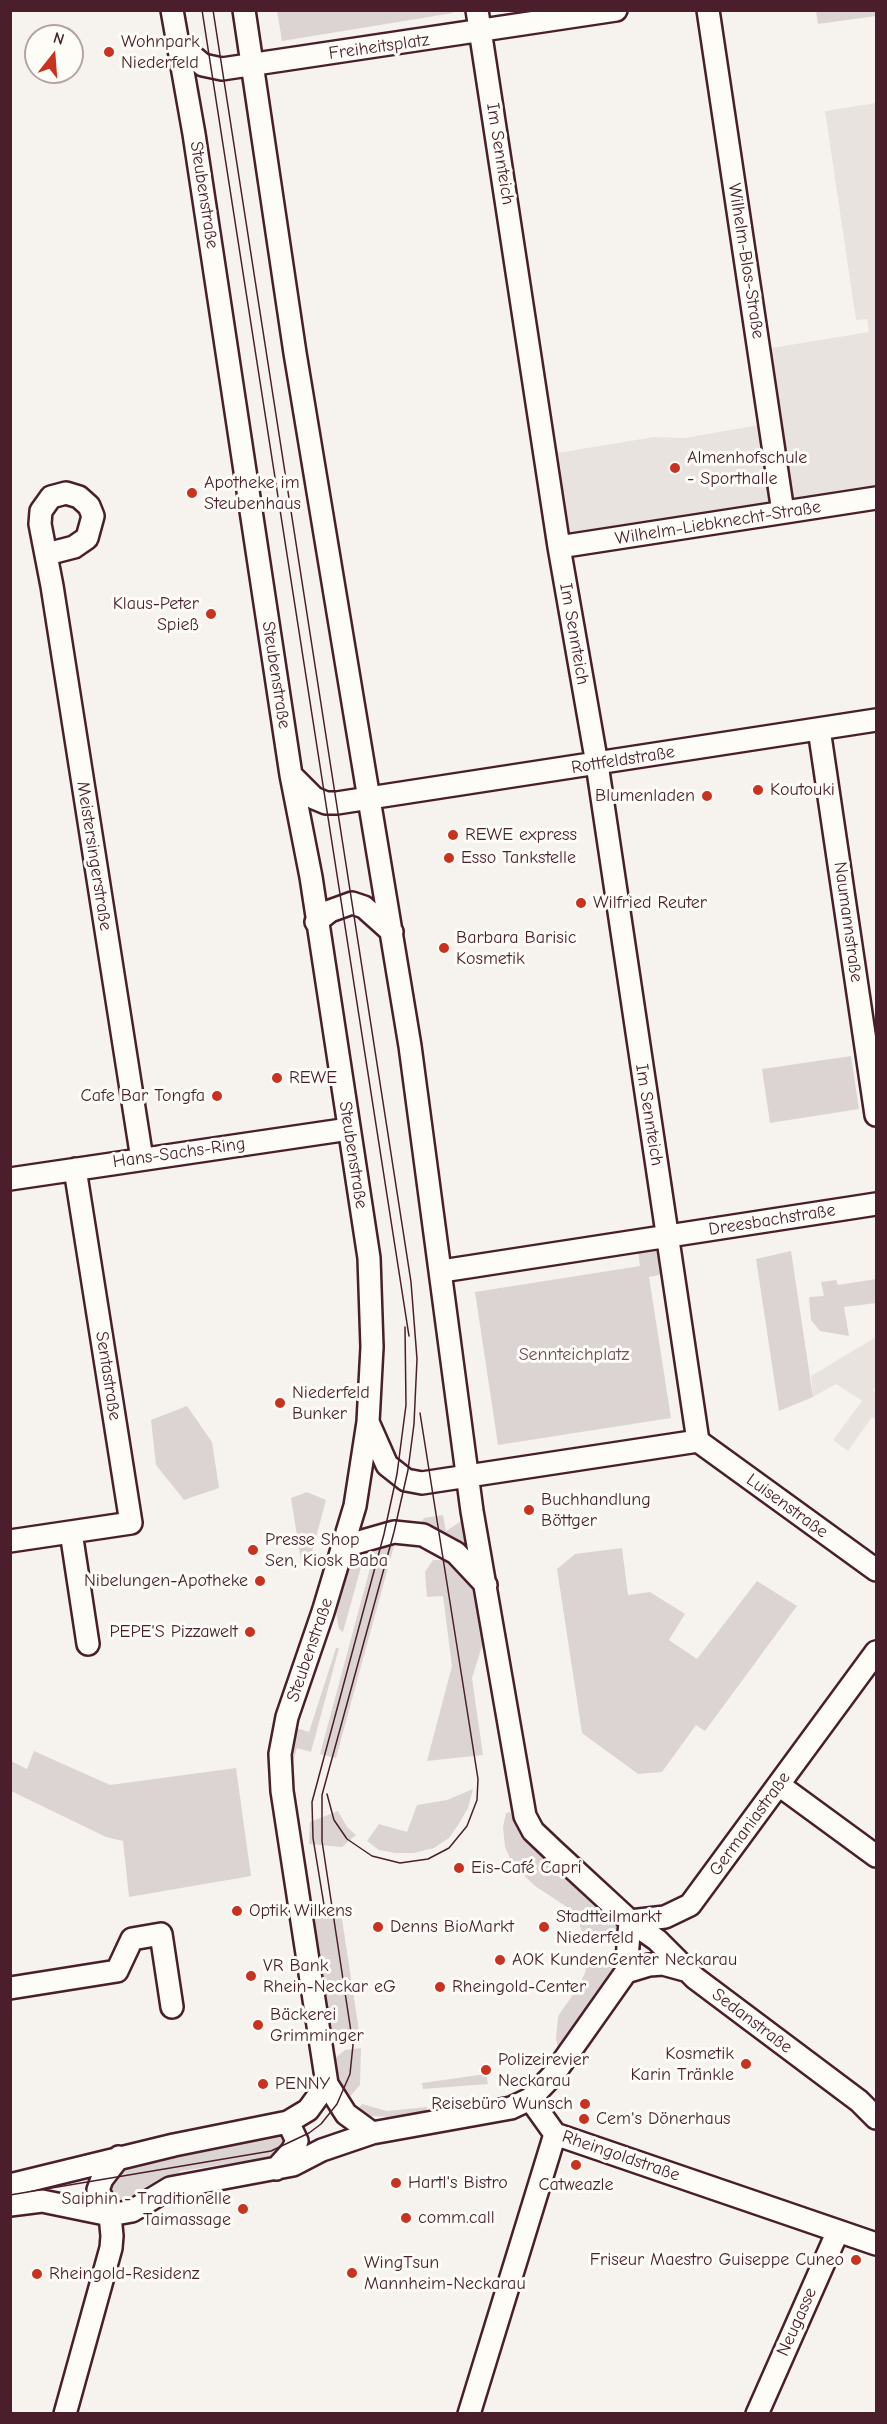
<!DOCTYPE html>
<html>
<head>
<meta charset="utf-8">
<style>
	body { margin:0 }
	#map { position:relative; width:887px; height:2424px; overflow:hidden; background:#f6f3ef; font-family:"Comic Neue",sans-serif }
	canvas { display:block }
	.frame { position:absolute; inset:0; border:12px solid #4a1f2b; pointer-events:none }
	.north { position:absolute; left:24px; top:24px; width:60px; height:60px; box-sizing:border-box; background:#fdfcf7; border:2px solid #b5a4a5; border-radius:50%; rotate:17deg; font-size:16px; font-weight:700; line-height:24px; text-align:center; color:#4a1f2b }
	.north::after { content:''; display:block; margin:auto; width:21px; height:27px; background:#c8321e; clip-path:polygon(50% 0,100% 100%,50% 72%,0 100%) }
</style>
</head>
<body>
<div id="map">
<canvas width="887" height="2424"></canvas>
<div class="frame"></div>
<div class="north">N</div>
</div>
<script>
const c = document.querySelector('canvas').getContext('2d');
c.lineJoin = 'round';
function fillPath(path, color) { c.fillStyle = color; c.fill(path, 'evenodd'); }
const shape = rows => new Path2D(rows.map(r => 'M' + r).join(''));
function trace(path, color, width, dash) { c.strokeStyle = color; c.lineWidth = width; c.lineCap = dash ? 'butt' : 'round'; c.setLineDash(dash || []); c.stroke(path); }
function write(font, color, halo, rows, align = 'center') {
  c.font = font + ' "Comic Neue",sans-serif'; c.lineWidth = 6; c.setLineDash([]); c.textBaseline = 'middle'; c.strokeStyle = halo; c.fillStyle = color; for (const [text, x, y, turn = 0] of rows) {
    c.save(); c.translate(x, y); c.rotate((+turn || 0) * Math.PI / 180); c.textAlign = isNaN(turn) ? turn : align; if (halo) c.strokeText(text, 0, 0); c.fillText(text, 0, 0); c.restore();
  }
}
const built = shape([
	[876,103,876,498,559,547,545,455,654,437,685,438,770,423,759,350,869,332,867,319,856,320,825,111],
	[876,1337,876,1387,873,1390,876,1393,876,1420,872,1417,848,1451,833,1440,862,1401,836,1384,813,1397,811,1376]
]);
const green = shape([
	[452,10,453,13,282,41,277,11],
	[816,11,876,11,876,16,818,24],
	[851,1056,859,1109,770,1123,762,1069],
	[659,1247,664,1274,649,1277,671,1418,498,1445,475,1292,640,1266,638,1251],
	[791,1251,813,1397,779,1411,756,1259],
	[876,1279,876,1303,844,1307,849,1336,820,1331,811,1320,809,1297,824,1296,821,1282,836,1280,838,1285],
	[187,1406,212,1442,219,1488,184,1500,156,1465,151,1420],
	[307,1492,326,1500,308,1567,302,1567,291,1498],
	[443,1515,446,1531,466,1518,469,1553,447,1536,419,1526,424,1518],
	[395,1542,336,1758,320,1754,376,1546],
	[622,1548,628,1595,650,1592,685,1614,669,1640,697,1659,757,1581,797,1606,705,1731,696,1725,662,1772,638,1774,582,1733,557,1569,575,1554],
	[366,1549,343,1632,339,1629,335,1607,349,1565],
	[433,1560,448,1560,474,1584,484,1640,472,1678,483,1755,427,1761,452,1666,443,1596,427,1597,425,1572],
	[336,1648,339,1648,311,1752,297,1748,289,1776,288,1761,293,1727,309,1732],
	[34,1751,110,1785,236,1768,251,1876,129,1897,123,1841,106,1837,11,1791,11,1761,27,1769],
	[473,1789,468,1808,458,1825,449,1838,434,1848,414,1853,395,1853,379,1850,367,1841,379,1824,407,1832,417,1805,447,1800],
	[338,1811,347,1827,356,1835,342,1847,309,1844,310,1822],
	[510,1812,517,1826,550,1862,615,1922,620,1941,584,1937,577,1918,567,1907,535,1886,513,1865,505,1847,503,1827,506,1813],
	[313,1911,321,1911,342,1919,360,2037,338,2038,328,2022],
	[620,1955,599,1993,558,2048,556,2039,558,2016,577,1989,585,1973,587,1959],
	[361,2048,360,2085,347,2100,333,2067,334,2059,345,2050],
	[486,2074,488,2084,423,2089,422,2083],
	[362,2104,387,2111,427,2107,427,2112,393,2117,370,2116,357,2112],
	[280,2131,290,2137,277,2154,265,2158,181,2171,136,2200,113,2204,108,2188,117,2174,126,2169]
]);
const minor = shape([
	[172,10,194,134,291,775,311,877,369,1258,372,1347,368,1422,355,1506,323,1612,287,1717,280,1754,282,1791,327,2084,346,2114,372,2133],
	[244,10,295,353,410,1046,472,1511,525,1816,533,1831,553,1850,630,1921,657,1940,695,1978,859,2101,876,2118],
	[477,10,559,547,597,764,698,1441],
	[708,10,783,512],
	[177,43,203,65,222,69,616,10],
	[559,547,876,498],
	[47,554,74,547,87,538,93,516,89,506,79,497,66,493,51,497,41,511,40,524,52,586,142,1159],
	[819,729,876,1115],
	[291,775,314,798,326,803,337,803,876,720],
	[316,922,330,911,352,903,364,907,392,932],
	[10,1179,349,1129],
	[442,1271,876,1204],
	[368,1422,387,1465,406,1480,422,1483,698,1441],
	[698,1441,876,1570],
	[71,1532,88,1644],
	[10,1541,131,1523,75,1169],
	[345,1546,394,1532,423,1535,456,1553,486,1585],
	[779,1785,876,1856],
	[630,1921,665,1917,690,1905,876,1652],
	[626,1972,649,1965,663,1964,685,1970],
	[10,1988,117,1971,132,1939,161,1934,172,2007],
	[530,2099,555,2134,876,2244],
	[276,2169,292,2151,297,2141,288,2122],
	[10,2185,174,2145,288,2122,308,2110,327,2084],
	[10,2205,42,2201,110,2215,132,2211,170,2188,293,2165,322,2150,372,2133,511,2108,530,2099,554,2074,626,1972,630,1921],
	[65,2414,111,2248,112,2236,110,2215,98,2190,102,2179,119,2157],
	[469,2414,555,2134],
	[757,2414,838,2231]
]);
const tram = shape([
	[202,10,409,1336],
	[327,1794,334,1820,347,1839,372,1856,400,1863,428,1859,449,1848,467,1826,477,1800,478,1779,420,1413],
	[324,1905,313,1838,312,1802,384,1534,397,1474,406,1405,405,1327],
	[10,2195,271,2151,309,2133,321,2124,337,2104,350,2074,353,2045,322,1841,322,1795,394,1532,408,1470,414,1424,417,1359,411,1282,213,10]
]);
const markers = [
	[109,52,6,"#c8321e"],
	[675,468,6,"#c8321e"],
	[192,493,6,"#c8321e"],
	[211,614,6,"#c8321e"],
	[758,790,6,"#c8321e"],
	[707,796,6,"#c8321e"],
	[453,835,6,"#c8321e"],
	[449,858,6,"#c8321e"],
	[581,903,6,"#c8321e"],
	[444,948,6,"#c8321e"],
	[277,1078,6,"#c8321e"],
	[217,1096,6,"#c8321e"],
	[280,1403,6,"#c8321e"],
	[529,1510,6,"#c8321e"],
	[253,1550,6,"#c8321e"],
	[260,1581,6,"#c8321e"],
	[250,1632,6,"#c8321e"],
	[459,1868,6,"#c8321e"],
	[237,1911,6,"#c8321e"],
	[378,1927,6,"#c8321e"],
	[544,1927,6,"#c8321e"],
	[500,1960,6,"#c8321e"],
	[251,1976,6,"#c8321e"],
	[440,1987,6,"#c8321e"],
	[258,2025,6,"#c8321e"],
	[746,2064,6,"#c8321e"],
	[486,2070,6,"#c8321e"],
	[263,2084,6,"#c8321e"],
	[585,2104,6,"#c8321e"],
	[584,2119,6,"#c8321e"],
	[576,2165,6,"#c8321e"],
	[396,2183,6,"#c8321e"],
	[243,2209,6,"#c8321e"],
	[406,2218,6,"#c8321e"],
	[856,2260,6,"#c8321e"],
	[352,2273,6,"#c8321e"],
	[37,2274,6,"#c8321e"]
];
const poiNames = [
	["Wohnpark",121,42],
	["Niederfeld",121,63],
	["Almenhofschule",687,458],
	["- Sporthalle",687,479],
	["Apotheke im",204,483],
	["Steubenhaus",204,504],
	["Klaus-Peter",199,604,"right"],
	["Spieß",199,625,"right"],
	["Koutouki",770,790],
	["Blumenladen",695,796,"right"],
	["REWE express",465,835],
	["Esso Tankstelle",461,858],
	["Wilfried Reuter",593,903],
	["Barbara Barisic",456,938],
	["Kosmetik",456,959],
	["REWE",289,1078],
	["Cafe Bar Tongfa",205,1096,"right"],
	["Niederfeld",292,1393],
	["Bunker",292,1414],
	["Buchhandlung",541,1500],
	["Böttger",541,1521],
	["Presse Shop",265,1540],
	["Sen, Kiosk Baba",265,1561],
	["Nibelungen-Apotheke",248,1581,"right"],
	["PEPE'S Pizzawelt",238,1632,"right"],
	["Eis-Café Capri",471,1868],
	["Optik Wilkens",249,1911],
	["Stadtteilmarkt",556,1917],
	["Niederfeld",556,1938],
	["Denns BioMarkt",390,1927],
	["AOK KundenCenter Neckarau",512,1960],
	["VR Bank",263,1966],
	["Rhein-Neckar eG",263,1987],
	["Rheingold-Center",452,1987],
	["Bäckerei",270,2015],
	["Grimminger",270,2036],
	["Kosmetik",734,2054,"right"],
	["Karin Tränkle",734,2075,"right"],
	["Polizeirevier",498,2060],
	["Neckarau",498,2081],
	["PENNY",275,2084],
	["Reisebüro Wunsch",573,2104,"right"],
	["Cem's Dönerhaus",596,2119],
	["Hartl's Bistro",408,2183],
	["Catweazle",576,2185,"center"],
	["Saiphin - Traditionelle",231,2199,"right"],
	["Taimassage",231,2220,"right"],
	["comm.call",418,2218],
	["Friseur Maestro Guiseppe Cuneo",844,2260,"right"],
	["WingTsun",364,2263],
	["Mannheim-Neckarau",364,2284],
	["Rheingold-Residenz",49,2274]
];
const streetNames = [
	["Freiheitsplatz",379,47,-8],
	["Im Sennteich",500,154,81],
	["Steubenstraße",204,195,81],
	["Wilhelm-Blos-Straße",746,261,81],
	["Wilhelm-Liebknecht-Straße",718,523,-9],
	["Im Sennteich",574,634,80],
	["Steubenstraße",276,675,81],
	["Rottfeldstraße",623,760,-9],
	["Meistersingerstraße",94,856,81],
	["Naumannstraße",848,922,82],
	["Im Sennteich",649,1115,81],
	["Hans-Sachs-Ring",179,1153,-8],
	["Steubenstraße",353,1155,81],
	["Dreesbachstraße",772,1220,-9],
	["Sentastraße",108,1376,81],
	["Luisenstraße",787,1506,36],
	["Steubenstraße",310,1650,-71],
	["Germaniastraße",750,1824,-54],
	["Sedanstraße",752,2021,37],
	["Rheingoldstraße",621,2156,19],
	["Neugasse",797,2322,-66]
];
const parkNames = [
	["Sennteichplatz",574,1355]
];
fillPath(built, '#e9e3e0');
fillPath(green, '#dcd4d2');
trace(minor, '#4a1f2b', 26);
trace(minor, '#fdfcf7', 21);
trace(tram, '#4a1f2b', 1.5);
for (const [x, y, r, color] of markers) { const dot = new Path2D(); dot.arc(x, y, r, 0, 2 * Math.PI); c.fillStyle = color; c.fill(dot); trace(dot, '#fdfcf7', 2); }
write('18px', '#4a1f2b', '#fdfcf7', poiNames, 'left');
write('18px', '#4a1f2b', '#fdfcf7', streetNames);
write('18px', '#6e4c55', '#fdfcf7', parkNames);
</script>
</body>
</html>
